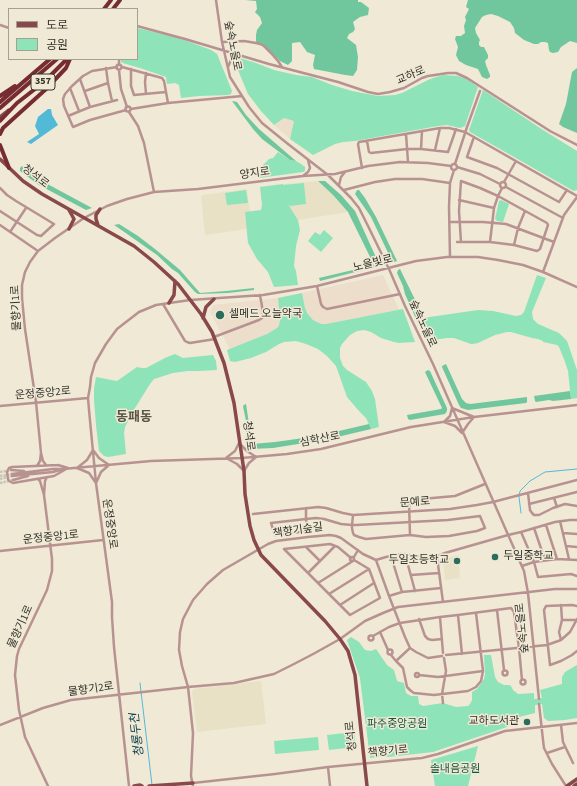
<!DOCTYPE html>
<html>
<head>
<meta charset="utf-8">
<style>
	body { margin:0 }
	#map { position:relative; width:577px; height:786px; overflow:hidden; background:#efe9d6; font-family:"Source Sans 3","Noto Sans KR",sans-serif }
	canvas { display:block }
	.legend { position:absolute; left:8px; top:8px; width:130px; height:52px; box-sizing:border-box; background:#efe9d6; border:1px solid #a4a092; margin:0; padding:5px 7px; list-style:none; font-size:12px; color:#34322b }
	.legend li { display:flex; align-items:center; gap:8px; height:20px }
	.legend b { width:20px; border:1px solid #a4a092 }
</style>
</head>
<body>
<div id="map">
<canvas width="577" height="786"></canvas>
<ul class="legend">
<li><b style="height:5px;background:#89484a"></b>도로</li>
<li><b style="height:11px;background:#8fe3b8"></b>공원</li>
</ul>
</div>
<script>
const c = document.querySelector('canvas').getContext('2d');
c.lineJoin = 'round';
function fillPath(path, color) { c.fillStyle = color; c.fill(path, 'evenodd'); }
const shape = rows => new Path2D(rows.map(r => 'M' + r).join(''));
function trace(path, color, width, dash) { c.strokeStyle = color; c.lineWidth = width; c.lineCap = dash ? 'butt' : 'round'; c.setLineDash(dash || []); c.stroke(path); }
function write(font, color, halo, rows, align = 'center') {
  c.font = font + ' "Source Sans 3","Noto Sans KR",sans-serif'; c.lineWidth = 3; c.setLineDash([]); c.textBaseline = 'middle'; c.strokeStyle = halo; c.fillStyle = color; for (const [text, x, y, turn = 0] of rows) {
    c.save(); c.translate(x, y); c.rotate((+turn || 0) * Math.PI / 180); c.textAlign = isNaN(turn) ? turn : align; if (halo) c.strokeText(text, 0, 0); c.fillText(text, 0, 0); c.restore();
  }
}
const commercial = shape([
	[284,118,294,121,290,139,274,125],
	[383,275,399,310,326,324,321,324,317,323,310,317,307,313,305,308,302,293],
	[278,298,280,320,279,324,277,328,267,334,230,349,210,312,213,305]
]);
const built = shape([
	[318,181,333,195,348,212,298,220,287,202,284,195,283,184],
	[247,189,250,212,245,212,247,229,205,235,201,197,203,195],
	[458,555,460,578,445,580,443,559],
	[261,681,266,724,197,732,192,692,195,689]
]);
const green = shape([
	[137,28,171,36,190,42,211,50,217,54,232,91,231,94,229,95,199,96,181,98,179,85,175,83,167,84,166,77,143,69,123,63,121,62,121,59,137,59],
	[237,58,240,58,256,63,274,70,296,75,312,77,332,85,352,91,378,96,395,95,402,93,428,80,436,77,444,75,458,76,467,79,478,87,465,126,463,127,460,128,447,125,438,126,355,141,343,142,335,144,313,155,290,139,294,121,284,118,274,125,261,111,248,94,235,63,234,61],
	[483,90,543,130,577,151,577,190,574,191,572,190,470,132,469,130],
	[278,152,290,160,296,161,301,164,305,167,305,171,303,172,259,178,261,170,263,165,269,159,273,158],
	[304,183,306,204,290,206,288,204,298,220,300,230,296,246,294,266,296,271,298,285,274,287,268,272,257,259,248,243,245,212,261,210,262,205,260,187,283,184,284,193,283,185],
	[246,190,248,203,227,205,225,193],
	[501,200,509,204,503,222,497,221,495,219,499,201],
	[324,230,333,238,321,252,308,241,315,232,320,235],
	[537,275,546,278,532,312,533,319,538,324,559,333,567,341,577,370,577,398,571,399,568,371,564,359,559,347,557,345,543,342,543,341,538,339,532,338,511,332,507,332,495,335,478,343,473,344,471,344,454,338,447,338,427,341,416,319,471,311,479,310,493,311,516,316,521,315,524,312],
	[302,293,305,308,307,313,313,320,321,324,326,324,403,309,415,342,399,343,394,342,381,338,371,332,364,330,357,331,350,335,342,344,340,348,340,358,343,366,347,370,366,382,372,391,375,399,379,427,371,429,366,418,359,411,347,397,336,366,327,356,318,349,306,344,296,341,284,342,279,344,266,352,251,358,235,362,230,361,227,350,267,334,277,328,279,325,280,320,278,298],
	[175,354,183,358,213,355,216,361,217,370,199,371,188,371,173,373,154,379,150,384,135,408,125,427,124,433,126,454,108,457,104,456,99,451,96,425,94,400,94,389,96,377,117,381,137,367,142,368,146,368,167,357],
	[351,637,359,642,365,650,371,651,376,649,387,665,394,670,397,681,404,683,406,693,411,696,418,696,419,704,423,706,443,703,456,707,468,706,470,704,472,700,472,692,477,689,484,679,485,674,484,655,491,655,495,677,498,682,504,685,509,685,511,686,513,690,518,694,534,693,534,699,542,698,540,690,562,684,562,677,565,672,577,665,577,718,565,720,548,721,544,718,542,704,535,705,535,713,519,717,507,727,433,752,388,757,384,756,370,758,360,678,347,640],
	[354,732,356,747,329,750,327,735],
	[318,737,319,750,275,754,274,741],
	[478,746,468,786,435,786,431,760]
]);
const forest = shape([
	[245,0,358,0,358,2,361,2,369,8,368,15,360,17,353,22,355,29,353,32,349,34,347,38,356,45,358,57,357,70,353,76,345,75,314,69,313,65,315,55,307,52,300,42,292,43,292,61,288,65,280,61,264,46,256,43,256,35,257,30,262,23,260,17,255,12,257,9,256,1],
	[468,0,577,0,577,43,570,41,561,47,558,52,553,53,550,52,549,50,548,43,545,42,541,42,538,44,534,44,524,40,515,33,514,28,510,22,498,16,491,14,486,15,482,17,475,28,476,33,480,40,479,42,479,45,481,47,484,47,488,55,488,58,485,61,486,65,490,75,490,77,487,79,482,77,478,69,466,65,459,61,456,55,458,47,455,39,456,36,461,36,465,33,464,26,466,20,465,17,469,9,466,7],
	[577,68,577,133,563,127,559,124,566,104,572,72],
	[232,101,237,102,246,115,259,129,296,161,290,160,262,139,253,129],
	[22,166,40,180,92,208,86,210,39,185,20,171,20,168],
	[318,181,325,181,341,195,355,211,379,264,379,266,320,281,319,278,374,265,348,212,333,195],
	[357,190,359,190,365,198,376,217,397,261,394,262,392,261,371,217,355,194],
	[119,224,138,236,155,249,180,270,200,293,226,291,254,288,254,290,228,293,198,294,195,292,178,273,172,269,157,255,120,229,114,225],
	[400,269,424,318,416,319,405,294,403,286,397,273,398,270],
	[446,364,462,399,466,403,470,404,527,397,527,402,526,403,468,410,461,408,459,405,442,367,442,366],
	[428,370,430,371,447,408,447,411,445,414,410,420,408,419,407,415,441,409,442,408,425,372],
	[570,391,571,399,553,401,549,400,536,402,535,401,534,396],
	[246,404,252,444,275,442,318,436,319,439,317,441,273,448,251,449,248,448,247,446,246,439,246,421,243,406,244,405],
	[369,424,371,429,329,439,327,438,326,434]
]);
const water = shape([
	[48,109,51,109,52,115,58,125,31,144,27,142,39,134,35,126,38,117]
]);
const stream = shape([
	[521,513,519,497,520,491,530,481,545,472,577,469],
	[140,683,152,785]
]);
const minorTunnel = shape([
	[0,472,11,470],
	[0,476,12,474],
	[0,479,12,476],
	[0,483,13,480]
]);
const minor = shape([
	[216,0,222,42,230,77,249,107,262,123,288,144,328,175,351,198,359,208,368,226,389,269,405,306,433,364,524,571,528,593,539,699],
	[0,25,9,28],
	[137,26,185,39,269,64,338,82,368,92,378,94,390,92,404,88,422,78,428,76,448,73,456,73,467,78,550,131,577,145],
	[222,42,244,41,256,43,260,44,264,46,271,53,278,61,282,67],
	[119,59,119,65],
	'116.5 67a2.5 2.5 0 1 1 5 0a2.5 2.5 0 1 1-5 0Z',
	[117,67,92,71,83,76,72,86,65,94,63,99,64,106,73,127,90,120,126,110],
	[122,67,162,78,164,81,168,103],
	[228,67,231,60,238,55],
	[106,68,108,83,112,101],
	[131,69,131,86,134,95,166,92],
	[119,70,121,89,127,107],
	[146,73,145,82,146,94],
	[80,79,90,107],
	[70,88,79,111],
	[85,91,108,83],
	'125.5 109a2.5 2.5 0 1 1 5 0a2.5 2.5 0 1 1-5 0Z',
	[131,109,168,103,242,96],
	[129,112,138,126,144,143,154,192],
	[68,116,90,107,117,100],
	[406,134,408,162],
	[474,137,467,157,497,168,559,202,567,190],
	[367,141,369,152,371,153,407,149,421,149,448,152,456,129],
	[421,149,422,131],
	[435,150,440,128],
	'451 167a3 3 0 1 1 6 0a3 3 0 1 1-6 0Z',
	[455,164,467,127,480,91],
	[457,167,480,174,500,184],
	[362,168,358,144,359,142,440,128,449,128,465,132,577,196],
	[303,176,308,172,310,168,308,160],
	'500 185a3 3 0 1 1 6 0a3 3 0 1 1-6 0Z',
	[504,182,516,161],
	[339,185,341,177,345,172],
	[506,187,563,218],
	[0,188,7,195,16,201,54,224,41,236,37,235,0,211],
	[344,190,375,182,395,179,422,179,450,183],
	[459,200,494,208],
	[450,222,483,222,506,224,554,242],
	[0,225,38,251],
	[10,232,26,208],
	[457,242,490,242,514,245,537,251,540,249,548,225,547,223,498,196,480,188,461,181,459,211,461,242],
	[490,242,494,208,498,196,502,188],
	[514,245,518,228,525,211],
	[450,257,449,207,450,183,454,170],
	[543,272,564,215,577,197],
	[317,286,321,304,323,307,327,309,400,294],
	[163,304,185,341,187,342,190,343,215,339],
	[214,337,259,320,262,318,263,315,263,312,260,295],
	[0,406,88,398],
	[452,408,474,417,468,424,462,433,455,426,444,422,450,416,452,408],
	[239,443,247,451,256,457,249,463,244,471,237,464,226,458,235,451,239,443],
	[93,450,99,458,109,465,101,472,96,483,89,473,77,468,87,460,93,450],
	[41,453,36,402,25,329,22,298,22,285,25,272,30,262,38,251,55,238,84,218,107,206,127,199,154,192,198,189,303,176,335,174,368,166,400,162,428,163,451,166],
	[58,465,68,468,54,476,13,483,9,481,8,479,7,472,9,468,12,467,58,465],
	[37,466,40,461,41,453,43,461,46,465],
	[63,469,151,461,242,458,287,454,321,449,411,427,474,417,577,405],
	[11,470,24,471],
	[12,474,53,469,63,469,53,472,12,476],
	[38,479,40,481,44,495,45,481,47,477],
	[13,480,28,476],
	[528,493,530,510,532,513,534,515,539,515,553,508,565,504,577,506],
	[44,495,52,559,52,571,47,590,19,649,17,656,15,675,19,710,25,737,48,786],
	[554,498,557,507],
	[529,504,577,492],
	[306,508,306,519,308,531,275,535,271,523,306,519,316,518,324,519,341,524,352,525,356,525,448,520,480,516,485,528,477,531,449,536,426,537,410,535,366,539,359,537,354,535,353,533,352,528,352,525,353,515],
	[253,514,318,507,326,508,343,513,353,515,450,509,477,505,493,502,577,480],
	[560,521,569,559],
	[546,525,557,559],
	[534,528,545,560],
	[521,532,534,562,557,559,577,560],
	[563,533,577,534],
	[410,535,409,503,410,500,455,496,485,484],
	[566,546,577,547],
	[306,547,320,561],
	[0,551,103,540],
	[405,554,415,591],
	[391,556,402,592],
	'350 559a2 2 0 1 1 4 0a2 2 0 1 1-4 0Z',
	[354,557,358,550],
	[437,557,443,602],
	[351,558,338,547,330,544,284,549,350,615,380,598,369,569,354,560],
	[376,560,389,596,405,637,410,648,416,652,428,658,442,656],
	[522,566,534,562,538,577,571,574,577,576],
	[308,573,335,546],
	[411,575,439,573],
	[318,583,353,561],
	[329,594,369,569],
	[389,596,402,592,441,588],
	[340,605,374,583],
	[577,606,572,605,546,606,544,610,550,665,561,661,572,655,577,651],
	[497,610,504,670],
	[458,615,462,654],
	[440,617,443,653],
	[419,619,425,636,428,639,432,640,442,639],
	[562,620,577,620],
	[380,632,388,650],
	'368.5 638a2.5 2.5 0 1 1 5 0a2.5 2.5 0 1 1-5 0Z',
	[373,636,389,627,400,623,440,617,458,615,511,608,514,612,519,648,522,680],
	[561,640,559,632,562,620,561,605],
	'387.5 652a2.5 2.5 0 1 1 5 0a2.5 2.5 0 1 1-5 0Z',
	[391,655,396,661,403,668,407,687,411,691,414,693,434,695,468,691,476,687,481,681,483,671,476,613],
	[446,655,547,645,561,640,570,632,577,619],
	[396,661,410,648],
	'502.5 673a2.5 2.5 0 1 1 5 0a2.5 2.5 0 1 1-5 0Z',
	'415 675a2 2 0 1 1 4 0a2 2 0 1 1-4 0Z',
	[419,675,438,677,483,671],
	'520.5 682a2.5 2.5 0 1 1 5 0a2.5 2.5 0 1 1-5 0Z',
	[443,703,442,694,446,671,444,658],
	[539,704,543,740,544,748,552,764,566,786],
	[0,725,43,708,71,700,188,687,234,683,274,674,294,664,315,653,340,639,365,621,383,613,398,607,555,589,577,589],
	[561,725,563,742,573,763],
	[547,753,565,747],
	[328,767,330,786],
	[193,783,275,774,328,767,422,758,438,754,505,731,577,723],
	[129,786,114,647,112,617,112,602,96,483,89,410,88,398,90,387,91,377,95,363,106,344,117,329,139,312,156,305,190,300,263,295,317,286,416,261,447,257,478,257,498,260,523,265,543,272,577,287],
	[193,786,191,776,193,733,188,687,182,666,179,650,180,632,183,619,193,600,207,584,223,570,268,544,276,541,308,537,330,535,336,536,341,538,363,554,376,560,386,557,401,554,433,558,445,553,508,535,521,532,555,522,570,520,577,520]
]);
const major = shape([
	[0,117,9,110],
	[0,159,23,181,42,194,134,246,154,262,178,284,201,314,212,332,224,363,234,403,244,471,245,494,250,526,254,540,261,555,325,621,340,639,348,651,355,675,367,786],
	[69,210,74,219,69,229],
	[98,225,96,219,96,215,100,209],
	[169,303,174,295,175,281],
	[203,318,206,307,214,299],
	[134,786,140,785,142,786],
	[149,786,193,783],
	[567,786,577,779],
	[574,786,577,784]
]);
const highway = shape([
	[104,9,111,0],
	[113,9,120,0],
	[0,96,15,86],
	[0,102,50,59],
	[0,108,57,59],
	[0,121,17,103,44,82,67,59],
	[0,134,3,128,45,90,66,68,70,59],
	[0,145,9,168]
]);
const markers = [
	[220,315,5,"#2c6c5a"],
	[495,557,4,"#2c6c5a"],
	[457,561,4,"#2c6c5a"],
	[527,722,4,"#2c6c5a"]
];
const shields = [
	[43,82,24]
];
const shieldNames = [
	["357",43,82]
];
const streetNames = [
	["숲속노을로",232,46,79],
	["교하로",411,76,-23],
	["양지로",255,174,-8],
	["청석로",35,177,37],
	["노을빛로",373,264,-14],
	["물향기1로",17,308,-93],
	["숲속노을로",422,324,65],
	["운정중앙2로",43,394,-5],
	["청석로",248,436,82],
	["심학산로",320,440,-11],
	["문예로",415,503,-4],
	["운정중앙로",109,524,82],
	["책향기숲길",298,531,-8],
	["운정중앙1로",51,538,-6],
	["물향기1로",21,627,-66],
	["숲속노을로",523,628,-96],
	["물향기2로",91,690,-8],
	["청석로",352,736,-96],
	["책향기로",388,752,-5]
];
const poiNames = [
	["셀메드 오늘약국",229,315],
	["두일중학교",503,557],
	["두일초등학교",449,561,"right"],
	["교하도서관",519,722,"right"]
];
const parkNames = [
	["파주중앙공원",397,725],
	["솔내음공원",455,770]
];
const waterNames = [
	["청룡두천",138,735,-97]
];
const quarterNames = [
	["동패동",134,418]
];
fillPath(commercial, '#edddcb');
fillPath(built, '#e9e1c6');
fillPath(green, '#8fe3b8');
fillPath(forest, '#71c79d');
fillPath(water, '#52bad7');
trace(stream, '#52bad7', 1);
trace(minorTunnel, '#cac4b4', 2.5, [2.5, 1]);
trace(minor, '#b89291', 2.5);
trace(major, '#89484a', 3.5);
trace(highway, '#762c31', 4);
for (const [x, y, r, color] of markers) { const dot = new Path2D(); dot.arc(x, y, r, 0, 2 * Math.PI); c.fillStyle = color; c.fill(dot); trace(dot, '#efe9d6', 1.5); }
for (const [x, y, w] of shields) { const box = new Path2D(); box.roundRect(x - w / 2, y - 8, w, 16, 3); c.fillStyle = '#efe9d6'; c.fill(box); trace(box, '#34322b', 1); }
write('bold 10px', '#34322b', null, shieldNames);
write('11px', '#34322b', '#efe9d6', streetNames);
write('11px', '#34322b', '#efe9d6', poiNames, 'left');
write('11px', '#13563a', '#efe9d6', parkNames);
write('italic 12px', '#14434f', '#efe9d6', waterNames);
write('bold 13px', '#595444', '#efe9d6', quarterNames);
</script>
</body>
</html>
